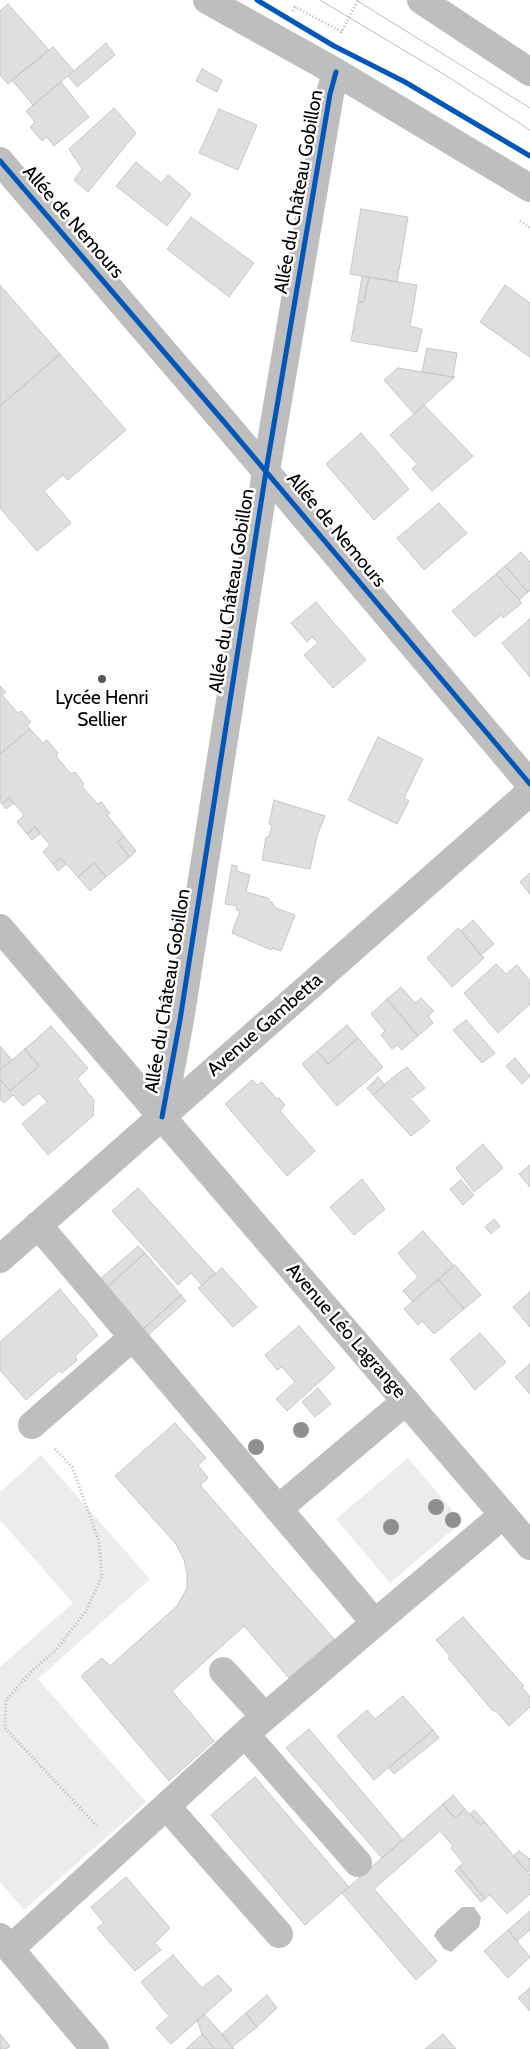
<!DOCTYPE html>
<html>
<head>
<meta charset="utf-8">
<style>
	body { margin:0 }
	canvas { display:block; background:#fff }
</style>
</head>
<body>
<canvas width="530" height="2049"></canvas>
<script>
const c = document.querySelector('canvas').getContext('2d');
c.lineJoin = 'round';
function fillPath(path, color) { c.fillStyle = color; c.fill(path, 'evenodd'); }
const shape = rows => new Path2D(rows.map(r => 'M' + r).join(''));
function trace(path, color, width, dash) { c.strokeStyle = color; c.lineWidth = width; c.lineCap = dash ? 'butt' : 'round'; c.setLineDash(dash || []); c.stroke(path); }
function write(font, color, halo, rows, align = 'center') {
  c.font = font + ' Cabin,sans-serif'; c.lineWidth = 5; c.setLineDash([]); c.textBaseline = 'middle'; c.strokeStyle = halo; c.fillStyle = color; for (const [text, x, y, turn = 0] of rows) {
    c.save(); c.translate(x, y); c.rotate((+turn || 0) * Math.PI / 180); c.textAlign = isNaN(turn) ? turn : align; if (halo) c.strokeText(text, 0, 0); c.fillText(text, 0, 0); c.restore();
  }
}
const green = shape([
	[41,1455,150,1579,38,1679,146,1802,24,1910,0,1882,0,1667,73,1603,0,1520,0,1492],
	[408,1458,462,1522,390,1583,336,1519]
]);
const water = shape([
	[462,1907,474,1907,481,1917,479,1927,451,1952,444,1949,434,1936,437,1930]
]);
const building = shape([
	[8,4,49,50,8,84,0,75,0,11,8,4],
	[106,43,115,55,77,87,68,76,106,43],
	[53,47,74,71,33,105,12,80,53,47],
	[202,69,222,80,217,92,196,81,202,69],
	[61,82,89,117,54,146,47,137,42,141,30,127,35,122,26,111,61,82],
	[114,108,136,133,88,192,74,180,82,169,69,149,114,108],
	[219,109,257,125,238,170,199,153,219,109],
	[136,162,161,183,168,175,191,194,167,226,116,186,136,162],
	[361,209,408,217,397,282,350,274,361,209],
	[191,217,254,263,229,297,167,249,191,217],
	[362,276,369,277,364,302,358,302,362,276],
	[369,277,417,285,410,326,422,329,417,352,351,341,358,302,364,302,369,277],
	[0,285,60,354,0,406,0,285],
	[505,285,530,303,530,357,480,322,505,285],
	[427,348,457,353,453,377,422,372,427,348],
	[60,354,126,430,68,480,63,475,44,491,71,523,37,551,0,508,0,406,60,354],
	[398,368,453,377,455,377,414,414,384,380,398,368],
	[424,405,473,456,432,491,412,469,417,464,390,435,424,405],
	[361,433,409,489,374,520,326,464,361,433],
	[439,503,467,533,424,570,397,538,439,503],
	[521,552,530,562,530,590,528,592,505,566,521,552],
	[505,566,528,592,519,600,496,574,505,566],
	[496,574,522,603,503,618,501,615,475,637,452,611,496,574],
	[316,602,366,660,333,688,304,655,318,643,312,637,307,642,291,623,316,602],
	[530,619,530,677,502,643,530,619],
	[0,686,6,692,2,695,18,713,21,711,31,722,27,725,30,729,0,754,0,686],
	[30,729,43,743,47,740,58,753,56,756,71,774,75,772,84,784,82,786,97,804,101,802,110,813,107,815,124,836,117,842,130,857,106,877,94,863,78,877,61,858,53,864,43,852,50,845,35,827,27,834,17,822,24,815,9,798,2,804,0,802,0,754,30,729],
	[378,737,423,759,404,798,409,801,397,824,348,800,378,737],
	[9,798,14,803,6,809,2,804,9,798],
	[274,800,325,816,317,836,310,869,262,860,266,837,269,837,272,825,269,824,274,800],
	[35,827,40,834,32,840,27,834,35,827],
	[124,836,136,851,130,857,117,842,124,836],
	[61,858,66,864,58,871,53,864,61,858],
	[94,863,106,877,90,891,78,877,94,863],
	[232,865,237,866,237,871,250,875,246,892,268,898,276,908,295,915,281,951,272,948,271,950,232,933,240,911,236,910,237,906,225,904,232,865],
	[530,873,530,894,520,882,530,873],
	[473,920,494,944,481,955,461,931,473,920],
	[458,928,484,958,452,987,427,958,458,928],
	[496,964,506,974,517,965,530,981,530,1004,498,1033,464,993,496,964],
	[401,987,415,1003,421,998,434,1011,428,1016,433,1023,418,1036,387,999,401,987],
	[387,999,418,1036,402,1050,397,1045,392,1049,381,1035,385,1031,371,1014,387,999],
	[466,1020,495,1053,482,1063,453,1030,466,1020],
	[347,1025,358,1038,328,1064,317,1051,347,1025],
	[51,1026,88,1068,77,1079,94,1100,93,1116,48,1155,22,1124,47,1102,39,1093,23,1106,13,1095,4,1103,0,1099,0,1079,10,1091,39,1066,25,1049,51,1026],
	[358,1038,383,1067,337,1106,302,1064,317,1051,328,1064,358,1038],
	[0,1046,12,1060,0,1070,0,1046],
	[25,1049,39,1066,10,1091,0,1079,0,1070,25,1049],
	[515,1058,530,1076,522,1084,506,1066,515,1058],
	[407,1067,425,1088,412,1098,393,1077,407,1067],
	[378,1077,385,1085,373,1095,367,1088,378,1077],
	[392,1078,430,1121,411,1136,373,1095,392,1078],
	[252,1080,257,1085,262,1082,277,1099,279,1098,285,1105,280,1111,315,1151,287,1176,225,1104,252,1080],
	[483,1144,503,1168,474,1192,456,1168,483,1144],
	[530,1165,530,1187,519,1174,530,1165],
	[362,1179,385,1209,354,1235,330,1207,362,1179],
	[461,1180,474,1195,463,1205,450,1189,461,1180],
	[138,1188,215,1273,202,1285,191,1273,178,1285,112,1211,138,1188],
	[494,1219,500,1226,491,1234,485,1227,494,1219],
	[423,1231,454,1266,413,1302,403,1291,418,1277,398,1253,423,1231],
	[138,1246,145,1253,106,1288,99,1280,138,1246],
	[145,1253,181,1295,142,1330,106,1288,145,1253],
	[455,1265,481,1295,464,1309,438,1279,455,1265],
	[222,1268,257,1307,233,1327,198,1288,222,1268],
	[438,1279,464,1309,434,1334,422,1321,418,1325,404,1309,438,1279],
	[60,1289,98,1335,75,1356,77,1360,62,1373,60,1370,26,1400,0,1370,0,1342,60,1289],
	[530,1292,530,1327,513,1307,530,1292],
	[181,1295,186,1301,147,1336,142,1330,181,1295],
	[299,1326,335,1368,287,1411,276,1399,295,1382,282,1367,277,1370,265,1355,299,1326],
	[480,1333,506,1362,475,1390,450,1359,480,1333],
	[530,1364,530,1394,515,1377,530,1364],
	[318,1388,331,1404,315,1417,302,1402,318,1388],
	[175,1423,206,1458,198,1465,208,1478,200,1485,334,1639,289,1678,244,1626,172,1691,214,1741,169,1781,81,1676,102,1658,110,1666,177,1606,187,1588,187,1574,184,1560,176,1544,115,1476,175,1423],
	[463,1617,524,1686,522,1687,530,1697,530,1707,509,1726,496,1711,493,1711,448,1658,450,1656,436,1640,463,1617],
	[403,1696,433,1730,374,1780,337,1736,367,1710,375,1719,403,1696],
	[309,1729,403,1840,382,1858,286,1748,309,1729],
	[433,1730,439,1738,394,1774,389,1768,433,1730],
	[255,1777,349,1887,305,1925,211,1815,255,1777],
	[453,1795,465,1809,455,1818,443,1804,453,1795],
	[443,1804,455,1818,465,1809,480,1825,485,1822,530,1875,530,1894,507,1914,490,1895,485,1899,459,1867,463,1863,451,1848,453,1846,440,1831,374,1889,437,1961,416,1980,342,1893,443,1804],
	[474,1810,485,1822,480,1825,470,1814,474,1810],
	[519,1851,530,1859,530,1871,528,1872,513,1856,519,1851],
	[459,1867,485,1899,481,1902,455,1871,459,1867],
	[126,1877,170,1928,155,1943,161,1950,135,1971,97,1928,104,1923,91,1907,126,1877],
	[530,1911,530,1930,517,1941,508,1930,530,1911],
	[508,1930,530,1957,508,1978,484,1951,508,1930],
	[173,1955,202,1988,218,1975,232,1990,171,2044,156,2028,169,2016,141,1982,173,1955],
	[530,1988,530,2011,518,1998,530,1988],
	[267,1995,277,2008,257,2027,246,2013,267,1995],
	[246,2013,257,2027,232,2047,222,2034,246,2013],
	[204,2014,222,2034,234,2049,215,2049,202,2034,197,2020,204,2014],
	[0,2034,10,2046,6,2049,0,2049,0,2034],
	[202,2034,215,2049,186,2049,202,2034],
	[443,2034,456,2049,425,2049,443,2034]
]);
const path = shape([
	[293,11,295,7,342,32],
	[341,33,358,0],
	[520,221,530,228],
	[55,1449,72,1467,99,1541,102,1576,86,1611,56,1650,33,1670,6,1700,5,1728,97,1826]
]);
const minor = shape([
	[207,0,336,72,530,188],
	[421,0,530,72],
	[0,161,225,423,530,784],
	[0,928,530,1546],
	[162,1117,180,1020,266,471,330,94,336,72],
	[0,1259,530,792],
	[32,1425,133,1337],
	[278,1509,406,1401],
	[375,1623,503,1515],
	[223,1671,265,1717],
	[245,1734,358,1863],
	[167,1807,279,1934],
	[0,1937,95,2049],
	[10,1949,245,1734,375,1623,38,1225]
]);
const tram = shape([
	[320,0,442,73,530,130],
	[356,0,530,108]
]);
const cycleway = shape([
	[257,0,334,46,405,82,530,156],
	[0,161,225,423,530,784],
	[162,1117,180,1020,266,471,330,94,336,72]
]);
const trees = [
	[301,1430],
	[256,1447],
	[436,1507],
	[453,1520],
	[391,1527]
];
const markers = [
	[102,679,5,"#595959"]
];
const streetNames = [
	["Allée du Château Gobillon",299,192,-80],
	["Allée de Nemours",73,222,49],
	["Allée de Nemours",336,530,50],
	["Allée du Château Gobillon",232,591,-81],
	["Allée du Château Gobillon",168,991,-81],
	["Avenue Gambetta",265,1025,-41],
	["Avenue Léo Lagrange",346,1331,49]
];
const poiNames = [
	["Lycée Henri",102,698],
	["Sellier",102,720]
];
fillPath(green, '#ececec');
fillPath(water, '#bfbfbf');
fillPath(building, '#dfdfdf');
trace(building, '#c7c7c7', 1);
trace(path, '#b9b9b9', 3, [1, 2.5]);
trace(minor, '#bebebe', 28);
trace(tram, '#bebebe', 1);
trace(cycleway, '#0057b8', 5);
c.fillStyle = '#8f8f8f';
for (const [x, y] of trees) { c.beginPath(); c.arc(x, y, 8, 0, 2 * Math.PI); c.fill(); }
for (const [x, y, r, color] of markers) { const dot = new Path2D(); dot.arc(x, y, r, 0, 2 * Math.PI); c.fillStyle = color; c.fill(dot); trace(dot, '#fff', 2); }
write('19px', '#000', '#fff', streetNames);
write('19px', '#000', '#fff', poiNames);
</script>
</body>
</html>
